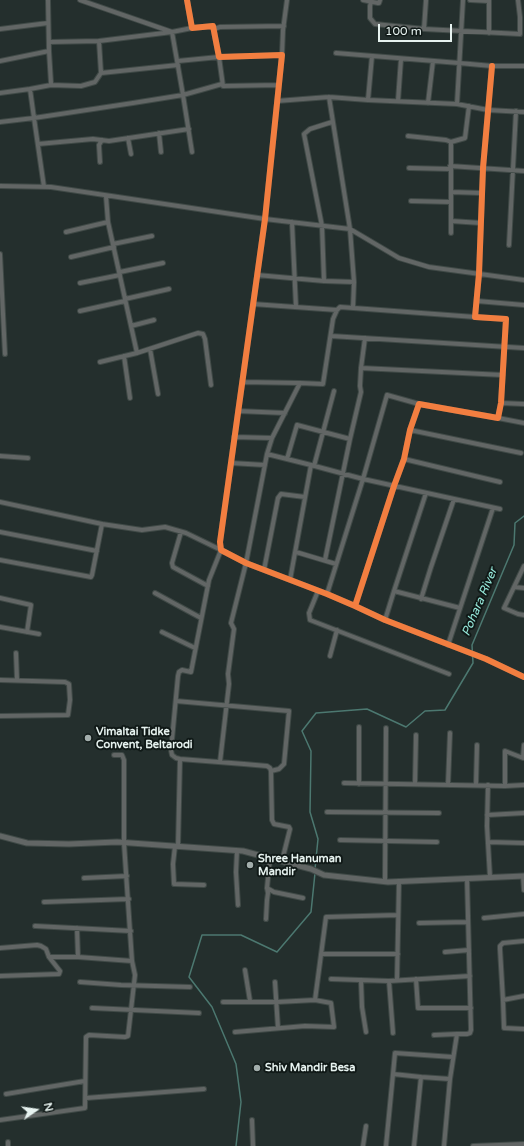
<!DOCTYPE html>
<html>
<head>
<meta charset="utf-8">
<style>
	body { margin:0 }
	#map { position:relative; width:524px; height:1146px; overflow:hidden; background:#242f2d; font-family:"Varela Round",sans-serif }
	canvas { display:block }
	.north { position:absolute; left:16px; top:1090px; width:40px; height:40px; -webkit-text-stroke:3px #101917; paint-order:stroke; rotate:77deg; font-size:11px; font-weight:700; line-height:16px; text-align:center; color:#e7f3f0 }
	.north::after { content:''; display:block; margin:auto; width:14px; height:18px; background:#e7f3f0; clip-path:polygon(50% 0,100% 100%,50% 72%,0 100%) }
	.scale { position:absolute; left:378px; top:24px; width:74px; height:18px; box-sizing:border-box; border:2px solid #e7f3f0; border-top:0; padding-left:5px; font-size:12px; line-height:14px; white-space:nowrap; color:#e7f3f0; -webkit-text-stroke:3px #101917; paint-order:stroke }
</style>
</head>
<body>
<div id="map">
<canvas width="524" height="1146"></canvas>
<div class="north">N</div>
<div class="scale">100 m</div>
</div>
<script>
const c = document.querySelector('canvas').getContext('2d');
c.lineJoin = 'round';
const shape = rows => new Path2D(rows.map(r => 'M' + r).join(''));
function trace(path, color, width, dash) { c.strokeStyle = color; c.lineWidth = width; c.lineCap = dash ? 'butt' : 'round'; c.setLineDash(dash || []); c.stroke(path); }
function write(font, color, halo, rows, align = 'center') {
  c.font = font + ' "Varela Round",sans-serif'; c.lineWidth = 4; c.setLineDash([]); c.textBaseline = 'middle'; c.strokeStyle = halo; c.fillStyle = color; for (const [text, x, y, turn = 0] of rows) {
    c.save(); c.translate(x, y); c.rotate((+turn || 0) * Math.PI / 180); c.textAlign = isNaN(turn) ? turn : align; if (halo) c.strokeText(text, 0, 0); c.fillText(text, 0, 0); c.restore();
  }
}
const stream = shape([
	[315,869,318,839,310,812,311,751,302,731,316,713,367,709,406,727,425,711,445,710,473,663,472,645,514,545,515,523,524,516],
	[236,1146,241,1102,236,1064,212,1007,189,977,202,935,241,935,277,952,311,912,315,873]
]);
const minor = shape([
	[80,0,172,32,192,28],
	[187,0,192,28,213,26,219,57,282,55,265,219,231,463,220,542,221,550,246,563,327,594,355,606],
	[363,0,378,3,379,3,380,0],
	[470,0,489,1],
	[489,0,489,33],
	[371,2,370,6,370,18,375,24,424,29,520,34,520,17,518,0],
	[0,29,48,23],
	[214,29,220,27,284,26],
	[424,29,426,0],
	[49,42,99,41,101,73,95,82,81,86,51,85],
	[49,51,51,83,51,85,30,89,34,118,133,103,183,95,172,32,99,41],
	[336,53,459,63,492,66,524,66],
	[282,55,283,30,287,0],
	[372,56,368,100,457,104,488,110,524,112],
	[0,61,49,51,48,0],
	[178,61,219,57,223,86,279,85],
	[492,66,483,168,479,274,475,317,506,319,501,403,498,418,419,404,410,430,404,459,394,486,355,606,385,620,486,659,524,677],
	[101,73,178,65],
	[0,93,30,89],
	[329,97,350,229,354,282,353,308],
	[277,101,329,97,368,100],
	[398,101,401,59],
	[428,103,433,61],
	[457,104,463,0],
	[0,122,34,118,44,187],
	[332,122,310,129,304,134,322,226,324,281,354,282],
	[159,133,161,152],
	[408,136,446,140,451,142,465,138,469,106],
	[128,138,131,154],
	[38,144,93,139,109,141,189,129],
	[192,152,183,95,222,84,222,83],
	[100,162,99,145,102,140],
	[450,166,524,171],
	[409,168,450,169],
	[0,186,51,187,265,219,350,229,399,258,429,267,524,280],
	[451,192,482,193],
	[106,196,108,222,137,353],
	[411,201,451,202],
	[451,221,481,223],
	[292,222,296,307],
	[66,232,108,222],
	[451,233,451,142],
	[113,244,152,236],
	[509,245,516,111],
	[0,254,5,354],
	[71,257,114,247],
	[120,272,163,263],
	[257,275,324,281],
	[80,283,120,275],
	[125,299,169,289],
	[477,301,524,305],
	[253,304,337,310],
	[80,311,125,301],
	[131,326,154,320],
	[331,336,524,348],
	[365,338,361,368,503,375],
	[150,349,158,394],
	[124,356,130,398],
	[100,362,137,353,198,333,203,334,205,339,211,385],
	[242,382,300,383],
	[501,403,524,404],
	[419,404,387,395,363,479,500,509],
	[238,411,285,413],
	[498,418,524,423],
	[410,430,521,453],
	[234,437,272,438],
	[267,454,272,438,300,383,323,384,333,319,337,310,340,307,475,317],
	[0,456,28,458],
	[287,459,297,425,350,439],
	[404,459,500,482],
	[231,463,265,465],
	[314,466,334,391],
	[426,493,394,591,460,608],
	[0,502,102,524],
	[0,532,97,551],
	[181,532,172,563,173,567,208,586],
	[296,552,336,564],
	[0,560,91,577,92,575,102,524,142,530,165,527,186,533,221,550,209,580,191,672,182,670,179,672,178,676,171,750,172,755,176,758,180,759,244,764,267,766,270,768,271,771,272,820,274,824,289,827,290,829,282,861],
	[325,560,350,439,361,392,360,386,361,368],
	[524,566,504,608,518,614,524,615],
	[264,570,278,498,281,494,305,497],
	[290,580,311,465,363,479,327,594],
	[514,587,524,588],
	[318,591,309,613,310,620,449,674],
	[155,593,201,618],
	[0,598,31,605,27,632],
	[421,599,431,567,454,499],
	[385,620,394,591],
	[0,627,39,634],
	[162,632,195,648],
	[448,645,493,508],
	[16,653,17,680],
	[330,656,337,630],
	[0,680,65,682,69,684,70,700,68,715,0,716],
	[176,701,289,711,284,764,279,769,271,771],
	[359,727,359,784],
	[220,762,229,684,228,674,234,629,231,623,246,563,267,454,311,465],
	[344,783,505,786,524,785],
	[415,784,416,735],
	[448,785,450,733],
	[476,785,477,745],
	[488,785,487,826,490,877],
	[505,786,505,751,523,758,524,745],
	[327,812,439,813],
	[487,815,524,813],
	[340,840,437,842],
	[488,842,524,843],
	[175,846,173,864,174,884,204,885],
	[178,847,180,759],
	[237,851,236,872,238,905],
	[523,876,524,890],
	[84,878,127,876],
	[385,881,386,728],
	[267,888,274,892,303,898],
	[44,902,129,899],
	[484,918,524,914],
	[266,919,267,900,268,893,267,888,270,858],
	[419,923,468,922],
	[35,926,131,931],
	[77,928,78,957],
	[524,941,503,943,500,946,500,949,503,1000,504,1028,524,1029],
	[0,948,37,945,41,946,46,949,49,957,78,957,132,961],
	[445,952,469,950],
	[321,954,398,954],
	[245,970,250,1001],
	[0,976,59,974,60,971,49,957],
	[331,979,389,981,470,976],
	[416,979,418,1008,471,1008],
	[361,980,362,1007,366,1032],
	[397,980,399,881],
	[389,981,393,1033],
	[80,982,121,985,190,987],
	[275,982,278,1028],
	[315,1000,326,917,398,915],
	[503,1000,524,996],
	[223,1002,277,1002,315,1000,331,1003,334,1027,305,1026,235,1032],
	[92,1008,199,1013],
	[434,1035,457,1034],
	[421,1077,393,1074,395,1053,453,1057],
	[6,1094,85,1081],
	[86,1098,204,1089],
	[0,1120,85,1108,86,1037,89,1035,125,1037,128,1036,135,975,132,961,124,843,124,760,122,755,114,755],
	[252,1120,253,1146],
	[8,1142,8,1146],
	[363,1146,366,1126],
	[386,1146,393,1074],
	[414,1146,421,1077,450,1079,457,1034,467,1034,470,1033,471,1030,467,878],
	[444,1146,450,1079],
	[473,1146,524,1144]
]);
const tertiary = shape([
	[0,836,27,843,69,844,117,842,243,851,311,869,324,875,388,882,524,876]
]);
const cycleway = shape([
	[187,0,192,28,213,26,219,57,282,55,265,219,231,463,220,542,221,550,246,563,327,594,355,606],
	[492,66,483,168,479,274,475,317,506,319,501,403,498,418,419,404,410,430,404,459,394,486,355,606,385,620,486,659,524,677]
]);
const markers = [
	[88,738,4,"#a3aeac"],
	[250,865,4,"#a3aeac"],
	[257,1068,4,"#a3aeac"]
];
const poiNames = [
	["Vimaltai Tidke",96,732],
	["Convent, Beltarodi",96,745],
	["Shree Hanuman",258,859],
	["Mandir",258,872],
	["Shiv Mandir Besa",265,1068]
];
const waterNames = [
	["Pohara River",480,602,-67]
];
trace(stream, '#4c7870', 1.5);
trace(minor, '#404a47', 6);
trace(tertiary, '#404a47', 7);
trace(minor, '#626665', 4);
trace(tertiary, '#626665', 5);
trace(cycleway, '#f27e40', 6);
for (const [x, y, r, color] of markers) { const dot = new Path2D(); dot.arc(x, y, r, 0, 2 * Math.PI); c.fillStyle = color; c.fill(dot); trace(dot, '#101917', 1.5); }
write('bold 11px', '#e7f3f0', '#101917', poiNames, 'left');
write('italic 12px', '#97eadc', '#101917', waterNames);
</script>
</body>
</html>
